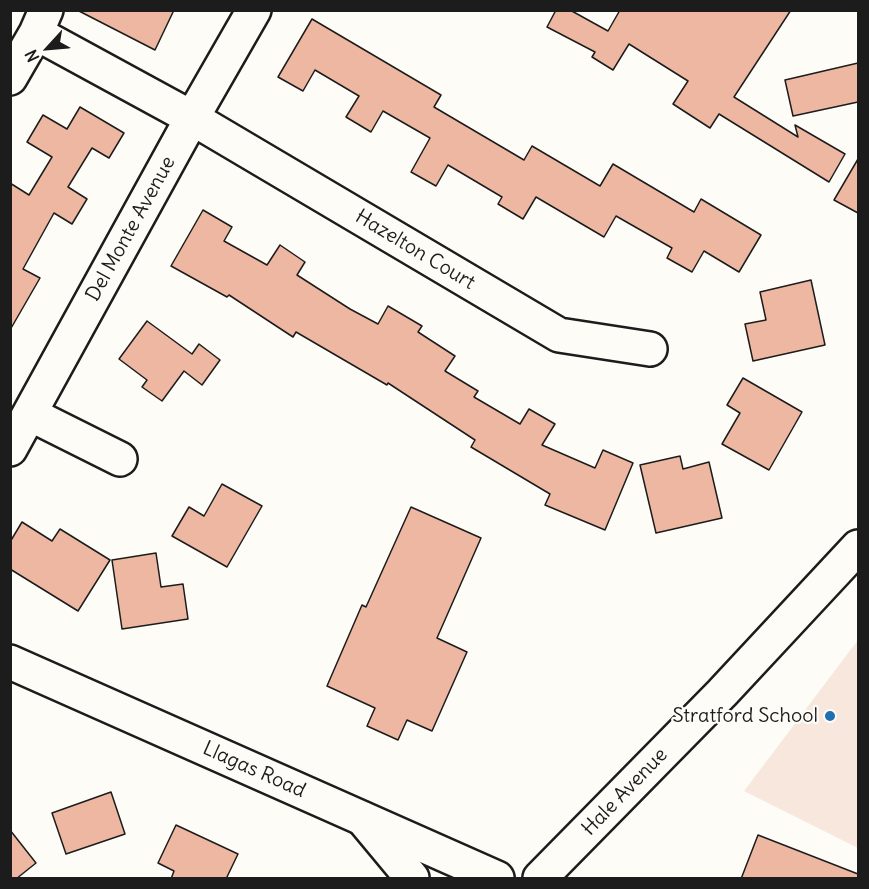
<!DOCTYPE html>
<html>
<head>
<meta charset="utf-8">
<style>
	body { margin:0 }
	#map { position:relative; width:869px; height:889px; overflow:hidden; background:#fdfcf7; font-family:Delius,sans-serif }
	canvas { display:block }
	.frame { position:absolute; inset:0; border:12px solid #1c1c1c; pointer-events:none }
	.north { position:absolute; left:18px; top:18px; width:60px; height:60px; -webkit-text-stroke:4px #fdfcf7; paint-order:stroke; rotate:244deg; font-size:16px; font-weight:700; line-height:24px; text-align:center; color:#1c1c1c }
	.north::after { content:''; display:block; margin:auto; width:21px; height:27px; background:#1c1c1c; clip-path:polygon(50% 0,100% 100%,50% 72%,0 100%) }
</style>
</head>
<body>
<div id="map">
<canvas width="869" height="889"></canvas>
<div class="frame"></div>
<div class="north">N</div>
</div>
<script>
const c = document.querySelector('canvas').getContext('2d');
c.lineJoin = 'round';
function fillPath(path, color) { c.fillStyle = color; c.fill(path, 'evenodd'); }
const shape = rows => new Path2D(rows.map(r => 'M' + r).join(''));
function trace(path, color, width, dash) { c.strokeStyle = color; c.lineWidth = width; c.lineCap = dash ? 'butt' : 'round'; c.setLineDash(dash || []); c.stroke(path); }
function write(font, color, halo, rows, align = 'center') {
  c.font = font + ' Delius,sans-serif'; c.lineWidth = 4.5; c.setLineDash([]); c.textBaseline = 'middle'; c.strokeStyle = halo; c.fillStyle = color; for (const [text, x, y, turn = 0] of rows) {
    c.save(); c.translate(x, y); c.rotate((+turn || 0) * Math.PI / 180); c.textAlign = isNaN(turn) ? turn : align; if (halo) c.strokeText(text, 0, 0); c.fillText(text, 0, 0); c.restore();
  }
}
const built = shape([
	[858,640,858,848,744,791]
]);
const building = shape([
	[77,10,174,10,155,50,77,10],
	[556,10,570,10,608,31,620,10,791,10,734,97,798,137,795,125,845,154,829,182,719,114,710,128,673,104,688,81,629,44,613,70,592,57,595,52,547,27,556,10],
	[312,19,441,95,434,107,524,160,532,146,600,186,613,164,694,212,701,199,761,235,739,272,704,251,692,272,667,258,672,248,616,216,604,237,536,197,523,219,498,204,502,197,448,165,436,186,411,172,430,138,383,111,371,132,346,117,359,96,315,70,303,91,278,77,312,19],
	[858,63,858,102,793,116,785,80,858,63],
	[80,107,124,133,109,158,92,148,68,187,87,199,72,224,54,213,23,269,40,278,10,330,10,183,29,195,52,157,27,142,43,115,67,129,80,107],
	[858,159,858,213,834,200,858,159],
	[203,210,232,227,224,241,267,265,280,245,305,262,297,275,350,309,378,324,388,306,422,326,418,332,455,356,445,371,478,391,474,397,520,424,529,409,555,424,542,445,595,468,603,450,633,463,605,530,545,505,550,494,471,447,475,440,388,383,387,385,296,332,293,337,229,295,227,297,171,266,203,210],
	[811,280,825,345,753,361,745,324,766,320,760,292,811,280],
	[147,321,192,354,199,344,220,360,202,385,184,371,162,401,142,387,147,380,119,359,147,321],
	[743,378,802,412,769,470,722,444,740,413,727,405,743,378],
	[680,456,683,469,709,462,722,518,656,533,640,465,680,456],
	[222,484,262,506,227,567,172,536,189,507,204,516,222,484],
	[411,507,481,538,437,638,467,652,432,731,407,720,398,740,367,726,375,708,327,686,362,605,366,607,411,507],
	[22,522,52,541,60,529,110,560,78,611,10,569,10,542,22,522],
	[156,553,161,587,183,584,188,619,122,629,112,560,156,553],
	[111,792,125,834,66,854,52,813,111,792],
	[176,825,238,854,226,879,171,879,174,871,158,863,176,825],
	[10,830,36,863,16,879,10,879,10,830],
	[758,835,858,874,858,879,741,879,758,835]
]);
const minor = shape([
	[36,33,192,118,559,335,650,349],
	[10,78,36,33,46,10],
	[30,414,120,459],
	[10,449,192,118,254,10],
	[10,662,497,878]
]);
const major = shape([
	[363,819,412,878],
	[540,878,722,693,858,547]
]);
const markers = [
	[830,716,6,"#1f6fb2"]
];
const streetNames = [
	["Del Monte Avenue",131,229,-61],
	["Hazelton Court",415,250,31],
	["Llagas Road",254,770,24],
	["Hale Avenue",625,792,-46]
];
const poiNames = [
	["Stratford School",818,716]
];
fillPath(built, '#f8e7dd');
fillPath(building, '#edb7a1');
trace(building, '#1c1c1c', 1.5);
trace(minor, '#1c1c1c', 38);
trace(major, '#1c1c1c', 38);
trace(minor, '#fdfcf7', 33);
trace(major, '#fdfcf7', 33);
for (const [x, y, r, color] of markers) { const dot = new Path2D(); dot.arc(x, y, r, 0, 2 * Math.PI); c.fillStyle = color; c.fill(dot); trace(dot, '#fdfcf7', 2); }
write('20px', '#1c1c1c', '#fdfcf7', streetNames);
write('20px', '#1c1c1c', '#fdfcf7', poiNames, 'right');
</script>
</body>
</html>
